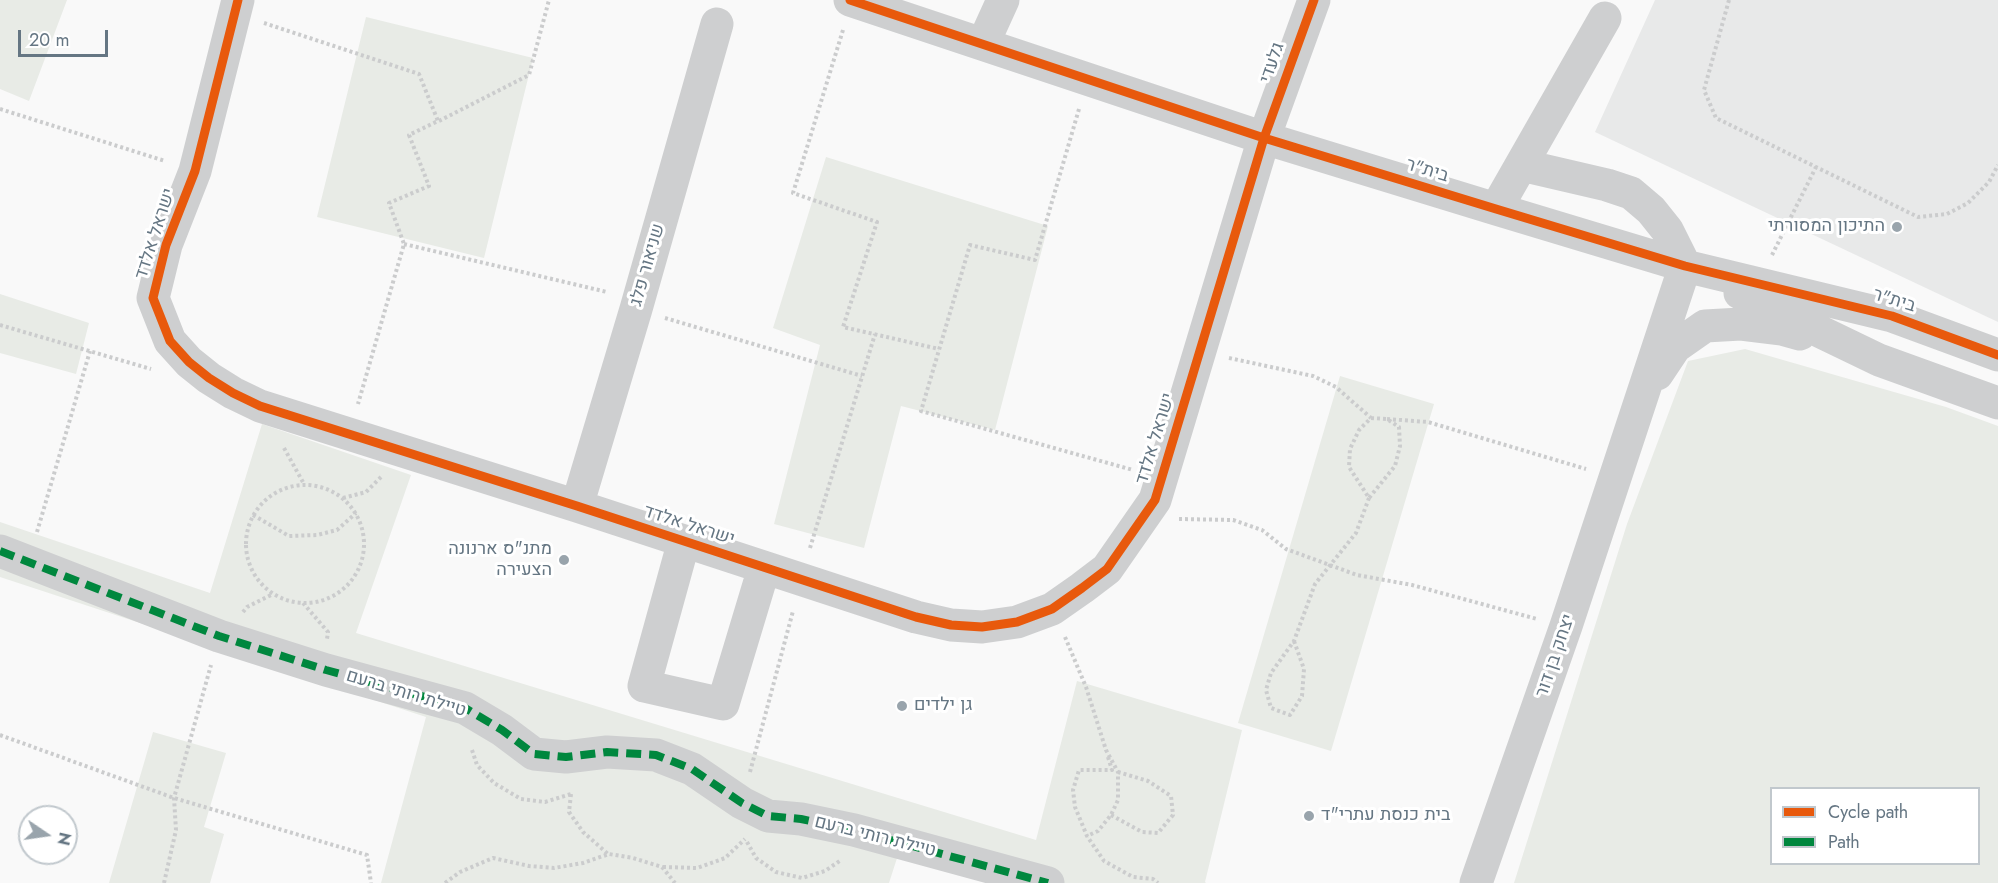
<!DOCTYPE html>
<html>
<head>
<meta charset="utf-8">
<style>
	body { margin:0 }
	#map { position:relative; width:1998px; height:883px; overflow:hidden; background:#f9f9f9; font-family:Jost,sans-serif }
	canvas { display:block }
	.legend { position:absolute; left:1770px; top:787px; width:210px; height:78px; box-sizing:border-box; background:#fff; border:2px solid #c1c8cd; margin:0; padding:8px 10px; list-style:none; font-size:18px; color:#657683 }
	.legend li { display:flex; align-items:center; gap:12px; height:30px }
	.legend b { width:30px; border:2px solid #c1c8cd }
	.north { position:absolute; left:18px; top:805px; width:60px; height:60px; box-sizing:border-box; background:#fff; border:2px solid #c1c8cd; border-radius:50%; rotate:103deg; font-size:16px; font-weight:700; line-height:24px; text-align:center; color:#657683 }
	.north::after { content:''; display:block; margin:auto; width:21px; height:27px; background:#99a4ac; clip-path:polygon(50% 0,100% 100%,50% 72%,0 100%) }
	.scale { position:absolute; left:18px; top:30px; width:90px; height:27px; box-sizing:border-box; border:3px solid #657683; border-top:0; padding-left:8px; font-size:18px; line-height:21px; white-space:nowrap; color:#657683; -webkit-text-stroke:4px #fff; paint-order:stroke }
</style>
</head>
<body>
<div id="map">
<canvas width="1998" height="883"></canvas>
<ul class="legend">
<li><b style="height:8px;background:#e8590c"></b>Cycle path</li>
<li><b style="height:8px;background:#00873e"></b>Path</li>
</ul>
<div class="north">N</div>
<div class="scale">20 m</div>
</div>
<script>
const c = document.querySelector('canvas').getContext('2d');
c.lineJoin = 'round';
function fillPath(path, color) { c.fillStyle = color; c.fill(path, 'evenodd'); }
const shape = rows => new Path2D(rows.map(r => 'M' + r).join(''));
function trace(path, color, width, dash) { c.strokeStyle = color; c.lineWidth = width; c.lineCap = dash ? 'butt' : 'round'; c.setLineDash(dash || []); c.stroke(path); }
function write(font, color, halo, rows, align = 'center') {
  c.font = font + ' Jost,Heebo,sans-serif'; c.lineWidth = 6; c.setLineDash([]); c.textBaseline = 'middle'; c.strokeStyle = halo; c.fillStyle = color; for (const [text, x, y, turn = 0] of rows) {
    c.save(); c.translate(x, y); c.rotate((+turn || 0) * Math.PI / 180); c.textAlign = isNaN(turn) ? turn : align; if (halo) c.strokeText(text, 0, 0); c.fillText(text, 0, 0); c.restore();
  }
}
const built = shape([
	[1655,0,1998,0,1998,322,1595,132]
]);
const green = shape([
	[0,0,67,0,29,101,0,89],
	[366,17,533,58,484,258,317,217],
	[826,157,1048,226,995,430,901,406,864,548,774,524,820,345,773,328],
	[0,294,89,323,76,374,0,353],
	[1745,349,1946,407,1998,426,1998,883,1514,883,1627,524,1688,361],
	[1772,788,1978,788,1978,864,1772,864],
	[1340,376,1434,404,1331,751,1238,723],
	[262,424,411,475,356,633,1036,840,1077,681,1242,730,1205,882,1206,883,997,883,898,855,889,883,381,883,426,717,0,577,0,522,210,593],
	[153,732,226,753,204,827,224,834,210,883,109,883]
]);
const path = shape([
	[1729,0,1704,90,1716,118,1918,217,1947,214,1968,203,1989,182,1998,165],
	[264,23,419,74,438,121,409,135,429,186,389,203,404,244,358,404],
	[843,30,793,193,877,222,843,327,939,349],
	[0,109,165,161],
	[1079,109,1035,260,970,245,921,411,1133,470],
	[439,121,529,75,549,0],
	[404,244,607,292],
	[1772,255,1816,167],
	[665,318,862,376],
	[0,325,151,369],
	[1229,358,1313,376,1336,387,1371,418],
	[1371,418,1387,419,1399,427,1400,446,1395,466,1369,498,1349,467,1350,449,1359,430,1371,418],
	[1387,419,1428,422,1586,469],
	[284,448,304,484],
	'246 544a59 59 0 1 1 118 0a59 59 0 1 1-118 0Z',
	[343,498,366,492,381,477],
	[253,515,289,536,317,535,337,530,356,513],
	[1179,519,1233,520,1262,530,1286,549,1357,575,1412,585,1537,619],
	[37,532,90,351],
	[810,548,875,334],
	[303,603,328,632,327,639],
	[243,612,247,607,273,594],
	[1065,637,1086,687,1106,750,1118,772,1118,800,1111,815,1098,831,1087,836],
	[1294,641,1304,669,1302,696,1290,715,1271,708,1266,690,1271,673,1294,641,1315,584,1356,533,1369,498],
	[0,735,174,798,367,855,371,883],
	[472,750,477,765,494,783,521,799,545,802,571,794],
	[1108,757,1112,770,1079,770,1073,790,1075,807,1087,836,1104,861,1133,877,1153,879,1158,883],
	[750,772,793,611],
	[571,794,569,812,583,832,608,854],
	[1111,815,1142,832,1158,833,1173,815,1171,796,1148,781,1118,772],
	[747,842,756,858,776,872,802,878,825,871,841,860],
	[663,867,697,868,725,858,745,839],
	[164,883,176,830,174,798,211,665],
	[445,883,460,872,493,858,529,866,554,868,583,863,609,854,633,858,662,867,675,883]
]);
const minor = shape([
	[238,0,195,171,166,245,153,298,170,341,189,362,209,378,233,393,260,406,577,506,916,617,951,625,982,627,1017,622,1052,609,1082,588,1107,569,1155,500,1264,138,1314,0],
	[850,0,1264,138,1496,209,1685,266,1892,316,1998,355],
	[983,44,1003,0],
	[1521,165,1607,185,1631,193,1651,210,1667,230,1685,266],
	[1496,209,1605,18],
	[1740,293,1879,360,1998,403],
	[1657,374,1675,347,1705,326,1741,324,1782,329,1800,334],
	[577,506,636,309,717,24],
	[684,541,644,686,723,704,764,568],
	[0,551,219,636,326,670,465,708,502,730,534,754,566,757,607,752,656,755,692,769,742,803,768,816,801,819,854,830,1048,883],
	[1476,883,1566,626,1685,266]
]);
const quiet = shape([
	[0,551,219,636,326,670,465,708,502,730,534,754,566,757,607,752,656,755,692,769,742,803,768,816,801,819,854,830,1048,883]
]);
const cycleway = shape([
	[238,0,195,171,166,245,153,298,170,341,189,362,209,378,233,393,260,406,577,506,916,617,951,625,982,627,1017,622,1052,609,1082,588,1107,569,1155,500,1264,138,1314,0],
	[850,0,1264,138,1496,209,1685,266,1892,316,1998,355]
]);
const markers = [
	[1897,227,6,"#99a4ac"],
	[564,560,6,"#99a4ac"],
	[902,706,6,"#99a4ac"],
	[1309,816,6,"#99a4ac"]
];
const streetNames = [
	["גלעדי",1273,63,-71],
	["בית\"ר",1427,171,17],
	["ישראל אלדד",156,234,-72],
	["שניאור פלג",648,265,-74],
	["בית\"ר",1894,301,17],
	["ישראל אלדד",1156,439,-73],
	["ישראל אלדד",689,526,18],
	["יצחק בן דור",1556,656,-71],
	["טיילת רותי ברעם",406,694,17],
	["טיילת רותי ברעם",875,837,14]
];
const poiNames = [
	["התיכון המסורתי",1885,227],
	["מתנ\"ס ארנונה",552,550],
	["הצעירה",552,571],
	["גן ילדים",914,706,"left"],
	["בית כנסת עתרי\"ד",1321,816,"left"]
];
fillPath(built, '#e8e9e9');
fillPath(green, '#e8ebe6');
trace(path, '#cbcccd', 4, [3, 3]);
trace(minor, '#cecfd0', 33);
trace(quiet, '#00873e', 8, [15, 8]);
trace(cycleway, '#e8590c', 9);
for (const [x, y, r, color] of markers) { const dot = new Path2D(); dot.arc(x, y, r, 0, 2 * Math.PI); c.fillStyle = color; c.fill(dot); trace(dot, '#fff', 2); }
write('18px', '#657683', '#fff', streetNames);
write('18px', '#657683', '#fff', poiNames, 'right');
</script>
</body>
</html>
